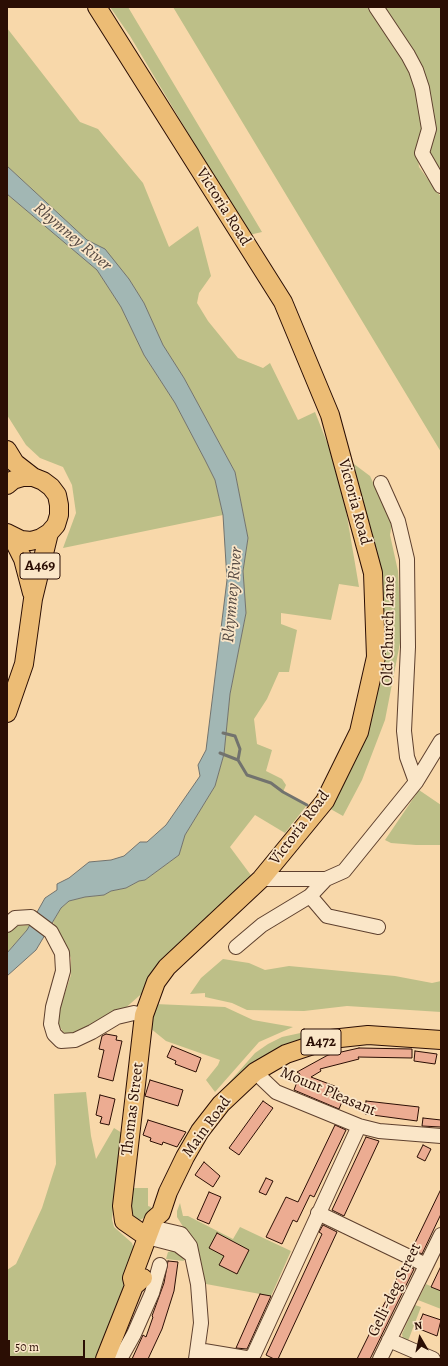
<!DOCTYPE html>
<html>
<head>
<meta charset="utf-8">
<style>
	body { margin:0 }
	#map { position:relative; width:448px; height:1366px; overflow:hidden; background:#f8d8aa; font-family:Alegreya,serif }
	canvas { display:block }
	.frame { position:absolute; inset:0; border:8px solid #2b0e04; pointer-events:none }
	.north { position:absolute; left:400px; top:1318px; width:40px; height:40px; -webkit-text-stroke:3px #fae6c8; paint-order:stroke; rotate:351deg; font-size:11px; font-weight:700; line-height:16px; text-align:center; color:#2b0e04 }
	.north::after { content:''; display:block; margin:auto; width:14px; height:18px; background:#2b0e04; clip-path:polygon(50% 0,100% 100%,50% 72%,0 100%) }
	.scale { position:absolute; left:8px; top:1340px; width:77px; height:18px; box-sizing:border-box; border:2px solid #2b0e04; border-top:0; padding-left:5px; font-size:12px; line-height:14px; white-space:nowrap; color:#2b0e04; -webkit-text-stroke:3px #fae6c8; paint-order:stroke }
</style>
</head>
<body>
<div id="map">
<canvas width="448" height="1366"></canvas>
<div class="frame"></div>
<div class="north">N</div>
<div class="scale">50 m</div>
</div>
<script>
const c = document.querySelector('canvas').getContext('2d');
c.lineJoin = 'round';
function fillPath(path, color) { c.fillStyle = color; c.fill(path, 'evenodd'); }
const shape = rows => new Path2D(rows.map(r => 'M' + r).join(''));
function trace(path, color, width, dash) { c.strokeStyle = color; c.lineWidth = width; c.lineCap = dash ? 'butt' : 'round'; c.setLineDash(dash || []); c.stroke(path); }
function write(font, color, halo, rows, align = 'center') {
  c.font = font + ' Alegreya,serif'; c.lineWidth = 3.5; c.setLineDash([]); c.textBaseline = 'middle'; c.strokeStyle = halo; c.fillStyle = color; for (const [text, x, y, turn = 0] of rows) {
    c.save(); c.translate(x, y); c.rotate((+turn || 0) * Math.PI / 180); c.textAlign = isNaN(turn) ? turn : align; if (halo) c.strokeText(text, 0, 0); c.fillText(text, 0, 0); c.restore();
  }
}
const green = shape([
	[110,7,128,7,262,232,249,235,130,36],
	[173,7,371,7,416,80,424,129,417,151,419,167,441,197,441,452],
	[382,7,441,7,441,180,428,159,434,124],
	[7,28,80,122,98,129,143,183,169,247,198,226,211,276,199,293,197,303,208,321,238,358,263,368,270,363,298,420,315,412,340,475,359,587,339,584,331,620,281,613,281,624,297,630,289,672,279,672,267,699,254,719,257,744,272,750,266,771,282,779,286,785,283,792,307,805,285,833,255,815,230,847,253,878,147,989,122,1011,74,1036,66,1036,58,1024,58,1014,71,975,71,958,53,922,61,908,69,901,85,897,104,895,111,891,126,888,139,881,145,880,179,855,185,835,215,786,224,754,230,694,246,613,243,571,248,538,235,472,184,378,163,345,144,303,129,279,105,250,87,240,7,166],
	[7,194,97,270,121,307,144,355,175,403,205,460,215,480,223,515,63,548,76,513,72,485,63,467,40,458,26,445,7,415],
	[350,461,370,476,392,523,390,535,398,571,401,638,385,720,362,780,343,816,327,807,380,676],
	[419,790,441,805,441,845,416,845,391,843,385,840],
	[30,925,27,930,7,953,7,933,16,926],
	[223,959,249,963,265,970,289,966,395,976,432,983,441,981,441,1012,347,1006,304,1011,247,1010,232,1003,205,997,205,993,190,994,201,978],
	[155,1004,225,1007,253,1020,293,1027,259,1042,215,1092,206,1080,218,1065,220,1060,166,1041,150,1028],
	[305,1032,307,1039,218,1095,255,1053,268,1044,282,1037],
	[86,1092,91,1136,96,1159,114,1128,122,1133,112,1219,114,1227,132,1243,134,1249,129,1272,99,1359,7,1359,7,1270,16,1264,42,1208,56,1164,54,1094],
	[132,1188,148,1188,148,1206,151,1207,149,1215,140,1220,135,1219,131,1215,130,1208],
	[180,1203,183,1216,188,1216,233,1239,240,1227,291,1251,271,1296,206,1284,197,1249,177,1217,177,1211],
	[173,1251,182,1255,184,1261,166,1259,168,1252],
	[426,1284,441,1291,441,1309,418,1300],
	[415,1305,421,1307,408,1341,403,1339,402,1334]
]);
const water = shape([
	[7,166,87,240,105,249,129,279,144,303,163,345,184,378,235,472,248,538,243,571,246,613,230,694,224,754,215,786,185,835,179,855,145,880,139,881,126,888,111,891,104,895,85,897,69,901,61,908,36,950,7,976,7,953,27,930,45,898,57,890,57,884,69,878,89,862,111,860,124,856,140,842,147,842,166,825,200,776,198,765,206,750,227,580,223,515,215,480,205,460,175,403,144,355,121,307,97,270,7,194,7,166]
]);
const stream = shape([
	[223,733,235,736,240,749,238,760],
	[220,753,238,760,247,775,271,783,283,792,307,805]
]);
const building = shape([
	[106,1034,117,1036,116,1040,122,1041,113,1081,98,1077,104,1050,99,1049,102,1036,106,1034],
	[172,1046,201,1058,196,1072,175,1064,176,1061,167,1057,172,1046],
	[359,1048,412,1049,412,1058,358,1057,359,1059,320,1069,321,1071,311,1077,337,1087,336,1090,339,1091,338,1095,344,1097,339,1109,294,1090,300,1074,297,1072,328,1055,359,1048],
	[415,1051,437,1054,435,1064,414,1061,415,1051],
	[150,1080,183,1090,178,1106,145,1096,150,1080],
	[100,1095,115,1099,109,1125,100,1123,102,1117,96,1115,100,1095],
	[263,1101,273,1108,239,1155,229,1148,263,1101],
	[366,1101,419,1107,417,1121,365,1114,366,1101],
	[423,1118,441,1120,441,1127,422,1126,423,1118],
	[148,1120,186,1132,177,1147,163,1142,162,1145,150,1141,151,1138,143,1135,148,1120],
	[335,1125,346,1130,314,1197,310,1195,297,1222,293,1220,282,1244,266,1237,286,1197,298,1202,335,1125],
	[366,1137,379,1141,344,1216,332,1210,366,1137],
	[423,1145,431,1149,425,1161,417,1157,423,1145],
	[204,1162,220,1176,213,1187,195,1175,204,1162],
	[266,1178,273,1181,266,1195,259,1192,266,1178],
	[441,1189,441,1214,422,1254,412,1249,441,1189],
	[209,1192,221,1197,209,1224,197,1219,209,1192],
	[323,1225,337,1232,278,1359,274,1359,266,1355,322,1234,319,1232,323,1225],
	[217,1233,249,1250,237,1274,219,1265,224,1256,209,1248,217,1233],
	[168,1261,178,1262,174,1291,162,1329,148,1359,132,1359,143,1335,146,1337,153,1317,152,1316,164,1283,168,1261],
	[404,1264,414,1269,370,1359,357,1359,404,1264],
	[441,1266,441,1291,431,1287,441,1266],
	[260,1294,271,1296,247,1349,236,1348,260,1294],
	[423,1314,441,1320,437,1336,417,1328,423,1314]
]);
const minor = shape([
	[376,7,408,55,416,70,422,88,429,129,422,153,441,186],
	[381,483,398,521,407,559,408,647,404,731,407,757,416,782],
	[261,879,326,879,344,871,416,782,441,741],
	[326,879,310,896,327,916,378,927],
	[7,925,15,918,31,917,51,932,62,953,63,971,53,1007,51,1024,54,1034,61,1041,75,1040,92,1032,117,1017,134,1013,144,1015],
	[236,947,262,925,310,896],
	[255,1072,276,1092,359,1126,379,1131,441,1136],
	[318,1213,426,1265],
	[151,1227,181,1234,190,1246,198,1284,201,1323,196,1359],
	[147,1237,178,1245,190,1254],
	[389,1340,433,1359],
	[198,1350,252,1359],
	[120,1359,134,1334,152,1293,160,1265],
	[249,1359,254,1354,359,1126],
	[380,1359,441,1235]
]);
const major = shape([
	[97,7,283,302,330,415,373,573,376,657,359,732,325,801,261,879,167,967,156,982,144,1015,122,1206,124,1221,147,1237],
	[7,450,15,463,33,477],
	[7,485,13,480,23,477,33,477,43,481,51,487,57,495,59,505,59,515,56,525,49,533,41,538,31,541,21,540,7,533],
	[12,537,23,559,32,593],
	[7,713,24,664,33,599,49,533],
	[134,1286,132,1278,154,1219,161,1213,168,1192,185,1157,200,1131,221,1104,255,1072,286,1054,331,1039,368,1035,441,1040],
	[105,1359,134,1286,143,1278]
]);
const shields = [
	[40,566,40],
	[321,1042,40]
];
const shieldNames = [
	["A469",40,566],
	["A472",321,1042]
];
const streetNames = [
	["Victoria Road",223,207,58],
	["Victoria Road",354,502,75],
	["Old Church Lane",389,631,-89],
	["Victoria Road",300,828,-53],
	["Mount Pleasant",328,1092,23],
	["Thomas Street",133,1109,-83],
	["Main Road",207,1127,-54],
	["Gelli-deg Street",395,1290,-64]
];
const waterNames = [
	["Rhymney River",72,237,40],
	["Rhymney River",233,595,-85]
];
fillPath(green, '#bdbf88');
fillPath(water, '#a2b7b4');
trace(water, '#72736e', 1);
trace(stream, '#72736e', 3);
fillPath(building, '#ecac92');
trace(building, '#2b0e04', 1);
trace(minor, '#5e402e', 16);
trace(major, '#2b0e04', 20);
trace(minor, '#fae6c8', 14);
trace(major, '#ecbc75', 18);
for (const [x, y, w] of shields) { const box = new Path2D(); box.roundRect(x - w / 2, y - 13, w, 26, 3); c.fillStyle = '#fae6c8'; c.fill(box); trace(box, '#2b0e04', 1); }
write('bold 15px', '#2b0e04', null, shieldNames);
write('16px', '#2b0e04', '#fae6c8', streetNames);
write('italic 17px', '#554942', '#fae6c8', waterNames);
</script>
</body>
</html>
